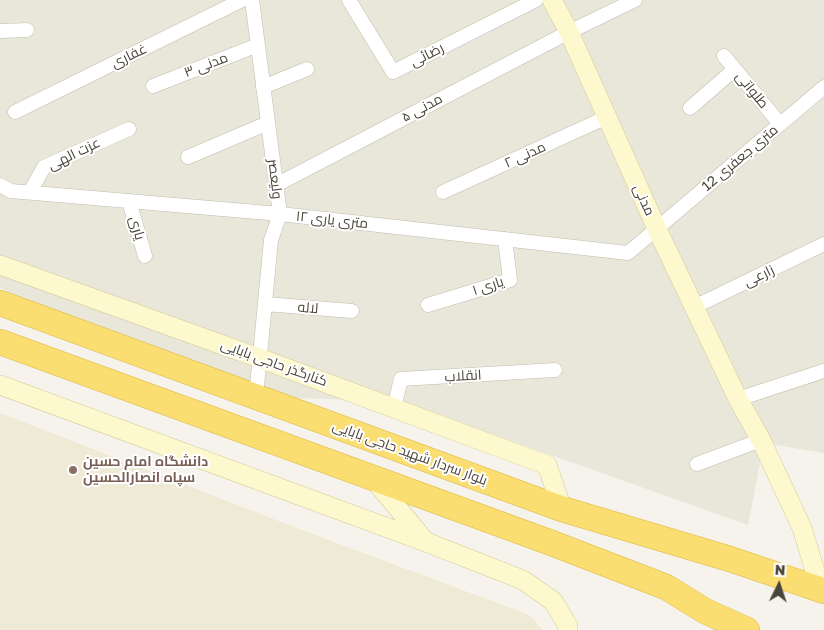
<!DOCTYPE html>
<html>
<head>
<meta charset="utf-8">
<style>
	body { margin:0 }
	#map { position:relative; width:824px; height:630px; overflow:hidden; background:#f5f3eb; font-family:"Golos Text",sans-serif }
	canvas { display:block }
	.north { position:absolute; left:754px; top:560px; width:50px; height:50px; -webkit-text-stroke:4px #fff; paint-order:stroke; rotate:4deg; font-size:14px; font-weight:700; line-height:20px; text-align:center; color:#4a4539 }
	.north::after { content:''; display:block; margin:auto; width:18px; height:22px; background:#4a4539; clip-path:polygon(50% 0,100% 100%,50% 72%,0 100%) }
</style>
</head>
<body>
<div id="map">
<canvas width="824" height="630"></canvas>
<div class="north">N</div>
</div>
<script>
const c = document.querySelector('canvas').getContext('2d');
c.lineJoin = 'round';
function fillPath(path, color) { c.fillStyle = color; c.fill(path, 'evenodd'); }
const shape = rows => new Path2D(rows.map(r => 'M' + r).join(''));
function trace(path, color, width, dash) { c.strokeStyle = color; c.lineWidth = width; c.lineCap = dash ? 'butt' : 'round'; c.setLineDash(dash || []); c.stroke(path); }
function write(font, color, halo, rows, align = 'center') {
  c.font = font + ' "Golos Text",Cairo,sans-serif'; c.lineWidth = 4; c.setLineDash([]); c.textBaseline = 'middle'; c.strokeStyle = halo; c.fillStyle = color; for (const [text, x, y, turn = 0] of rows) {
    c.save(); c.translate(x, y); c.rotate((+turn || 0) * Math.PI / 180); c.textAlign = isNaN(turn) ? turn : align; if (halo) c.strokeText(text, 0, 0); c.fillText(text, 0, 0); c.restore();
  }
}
const residential = shape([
	[0,0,824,0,824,453,764,443,748,525,399,401,256,397,0,288]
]);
const education = shape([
	[0,413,294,527,529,615,543,630,0,630]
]);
const street = shape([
	[252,0,280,214,271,240,256,397],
	[349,0,393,72,536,0],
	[0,31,27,30],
	[724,56,780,124],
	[153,86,258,45],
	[263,87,307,69],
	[690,108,735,69],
	[15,112,242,0],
	[188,157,268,123],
	[0,185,11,191,280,214,628,253,824,87],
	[276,185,569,32,635,0],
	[30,192,44,167,129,129],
	[443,192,607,117],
	[129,201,145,256],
	[265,304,352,311],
	[428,305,510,280,505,239],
	[694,307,824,244],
	[738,399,824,371],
	[394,407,401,379,555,370],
	[697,464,761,440]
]);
const secondary = shape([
	[552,0,569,32,657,229,738,399,761,440,802,528,821,591],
	[0,265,259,358,547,465,562,509],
	[0,385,426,542,523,580,553,601,568,626,568,630],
	[372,477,425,541]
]);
const highway = shape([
	[0,303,562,509,730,559,824,591],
	[0,342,549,542,666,587,705,611,747,630]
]);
const markers = [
	[73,470,5,"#8d6e63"]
];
const streetNames = [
	["رضائی",427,55,-27],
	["غفاری",129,56,-26],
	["مدنی ۳",206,65,-21],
	["طلواتی",752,90,51],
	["مدنی ۵",422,108,-28],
	["عزت الهی",74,154,-26],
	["مدنی ۲",525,155,-24],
	["12 متری جعفری",740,158,-40],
	["ولیعصر",275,179,83],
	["مدنی",644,200,66],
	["۱۲ متری یاری",332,220,6],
	["یاری",137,228,74],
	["زارعی",759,276,-26],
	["یاری ۱",488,286,-18],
	["لاله",308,308,5],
	["کنارگذر حاجی بابایی",274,363,20],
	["انقلاب",463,376,-3],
	["بلوار سردار شهید حاجی بابایی",410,453,20]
];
const educationNames = [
	["دانشگاه امام حسین",83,462],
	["سپاه انصارالحسین",83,478]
];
fillPath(residential, '#e9e6da');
fillPath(education, '#eeead6');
trace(street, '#c1bdae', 15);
trace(secondary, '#d4cc9c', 20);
trace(highway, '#dbb540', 26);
trace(street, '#fff', 14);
trace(secondary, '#fdf8cd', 19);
trace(highway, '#fbde71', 25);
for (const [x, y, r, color] of markers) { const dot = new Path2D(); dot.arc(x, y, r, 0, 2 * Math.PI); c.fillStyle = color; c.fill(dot); trace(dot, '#fff', 2); }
write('14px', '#4a4539', '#fff', streetNames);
write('bold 14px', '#785e54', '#fff', educationNames, 'left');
</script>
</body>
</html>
